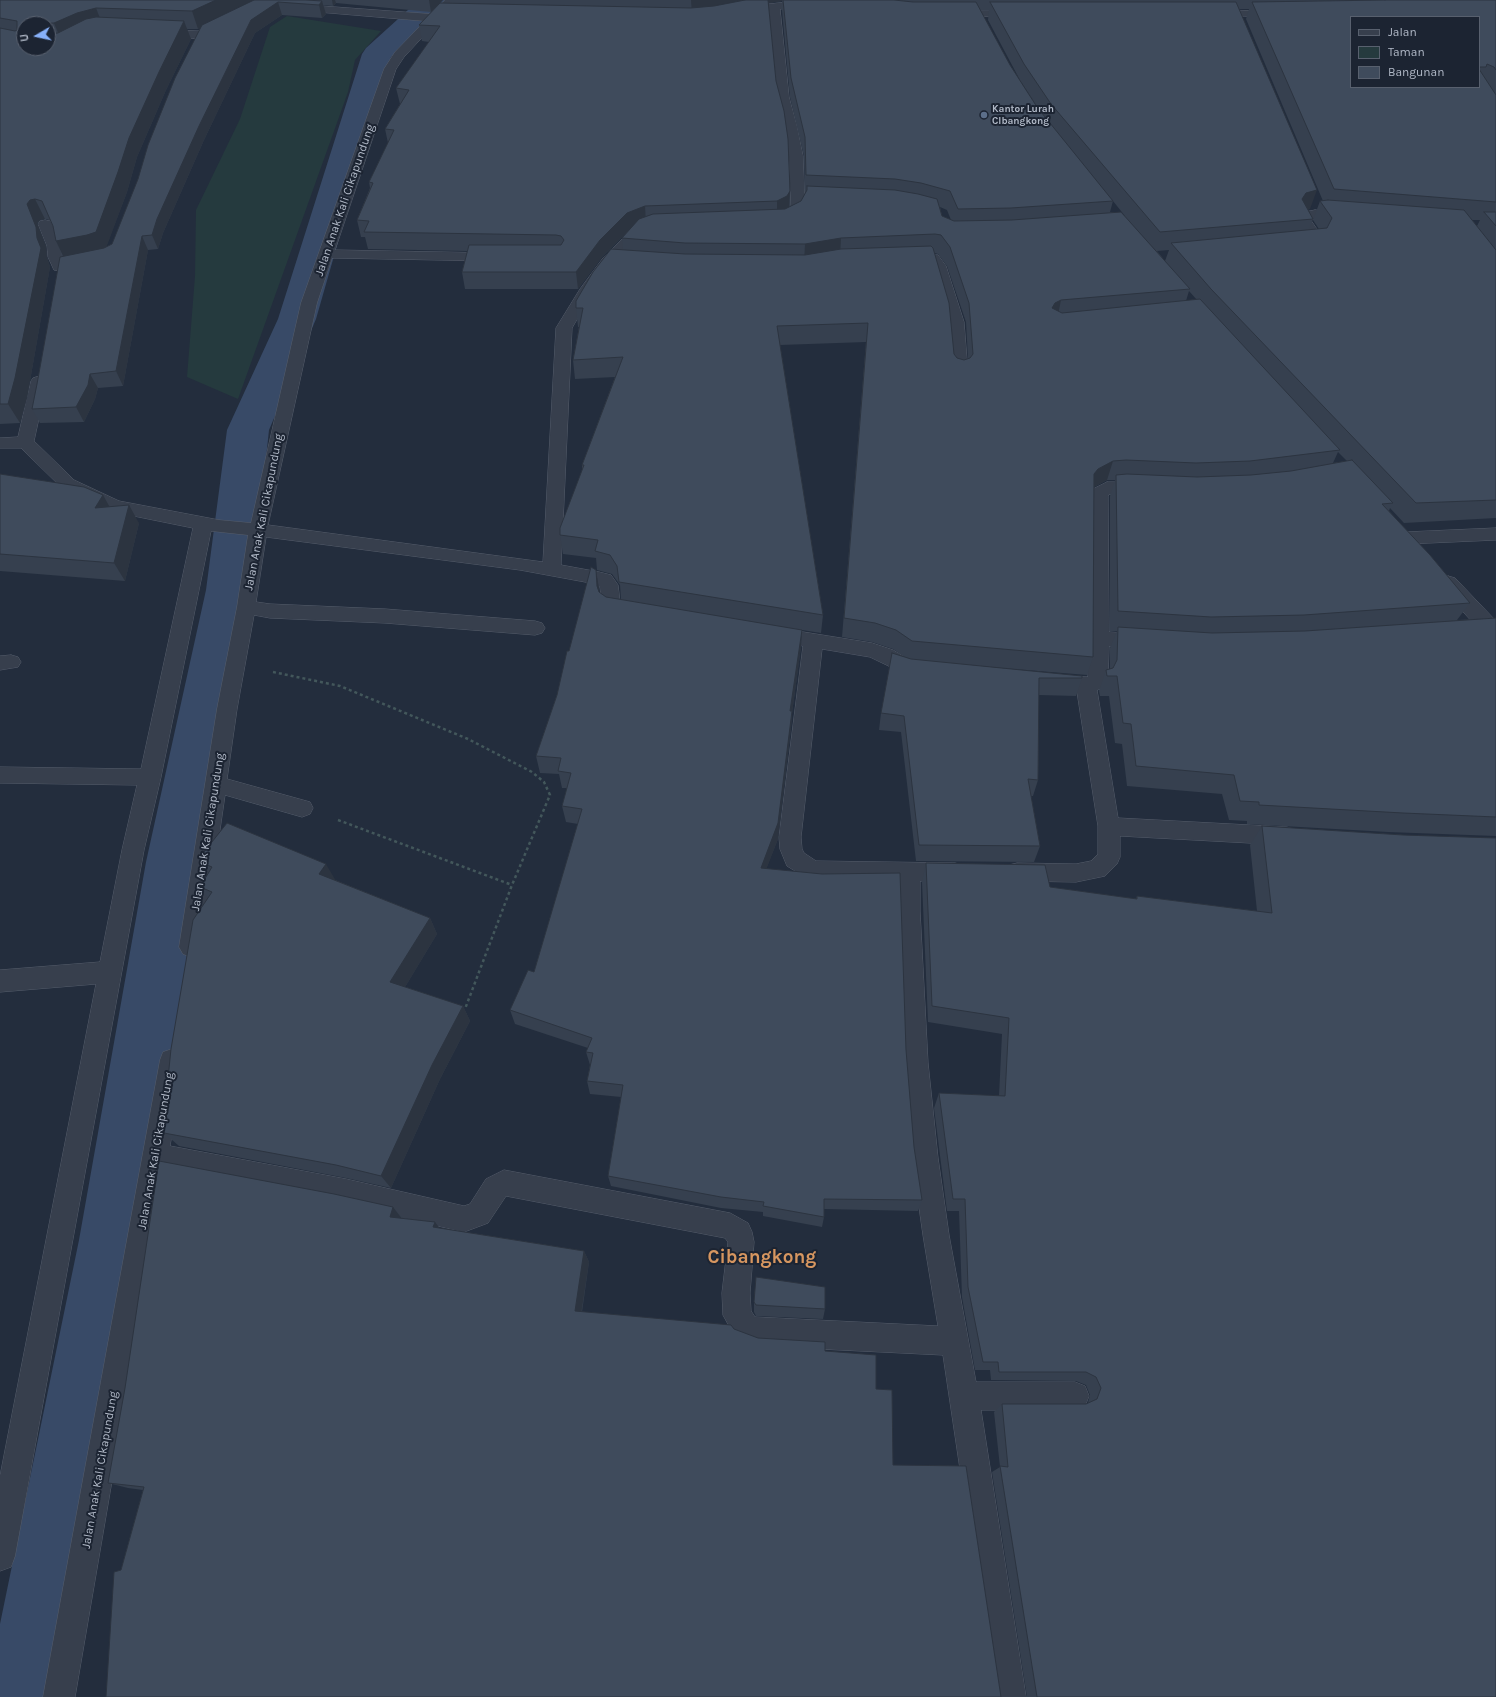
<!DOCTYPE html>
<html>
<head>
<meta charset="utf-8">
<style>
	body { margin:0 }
	#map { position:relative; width:1496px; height:1697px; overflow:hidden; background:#232d3d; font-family:Karla,sans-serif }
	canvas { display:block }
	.legend { position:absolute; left:1350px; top:16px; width:130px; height:72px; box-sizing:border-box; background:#1c2432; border:1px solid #58606e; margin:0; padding:5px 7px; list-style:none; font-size:12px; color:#b2bac8 }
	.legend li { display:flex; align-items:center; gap:8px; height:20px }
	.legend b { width:20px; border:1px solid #58606e }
	.north { position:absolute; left:16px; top:16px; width:40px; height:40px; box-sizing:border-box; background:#1c2432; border:1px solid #58606e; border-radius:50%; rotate:261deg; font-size:11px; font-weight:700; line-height:16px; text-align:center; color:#b2bac8 }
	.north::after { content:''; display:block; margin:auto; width:14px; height:18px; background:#87b0f9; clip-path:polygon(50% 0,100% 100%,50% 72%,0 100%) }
</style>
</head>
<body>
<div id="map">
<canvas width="1496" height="1697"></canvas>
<ul class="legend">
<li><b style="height:5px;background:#373f4d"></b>Jalan</li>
<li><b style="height:11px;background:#253a3e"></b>Taman</li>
<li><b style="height:11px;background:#3f4b5c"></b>Bangunan</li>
</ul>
<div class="north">U</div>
</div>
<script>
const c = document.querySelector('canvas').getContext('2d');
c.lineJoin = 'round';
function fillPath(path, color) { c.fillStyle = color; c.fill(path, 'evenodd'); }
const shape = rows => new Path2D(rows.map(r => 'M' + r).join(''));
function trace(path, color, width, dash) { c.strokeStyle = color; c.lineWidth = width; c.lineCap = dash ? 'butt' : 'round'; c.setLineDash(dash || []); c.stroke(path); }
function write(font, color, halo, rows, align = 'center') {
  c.font = font + ' Karla,sans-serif'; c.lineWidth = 4; c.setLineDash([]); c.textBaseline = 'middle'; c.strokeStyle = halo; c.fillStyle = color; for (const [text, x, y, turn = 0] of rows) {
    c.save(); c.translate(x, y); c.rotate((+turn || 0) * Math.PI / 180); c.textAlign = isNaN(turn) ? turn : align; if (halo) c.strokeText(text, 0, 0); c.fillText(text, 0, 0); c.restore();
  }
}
const green = shape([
	[287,16,381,31,355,60,348,92,238,399,187,377,195,276,196,210,240,119,270,27]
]);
const canal = shape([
	[419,0,449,0,445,6,391,57,316,319,269,430,252,590,202,862,147,1240,67,1697,0,1697,0,1624,79,1240,146,862,206,590,227,430,278,319,362,54,366,48,419,0]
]);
const path = shape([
	[273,672,340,686,468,739,532,772,544,782,550,795,512,885,465,1009],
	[338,820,512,885]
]);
const minor = shape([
	[445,0,457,0,404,57,396,69,335,250,495,253,500,254,502,257,500,260,495,261,332,258,317,303,268,525,543,562,556,328,580,289,603,258,630,231,645,225,650,226,652,229,650,232,640,237,613,264,594,290,572,328,561,565,599,572,611,575,618,585,620,602,639,607,641,612,639,617,632,619,604,611,602,606,600,587,596,584,520,570,266,537,256,602,270,604,385,609,535,621,542,623,545,628,542,633,535,635,385,623,270,618,254,615,237,709,227,779,310,802,313,808,310,814,302,817,225,795,203,947,199,954,191,957,183,954,179,947,217,709,237,607,248,535,211,531,161,777,144,850,15,1556,11,1567,0,1571,0,1476,96,984,0,992,0,970,100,962,122,850,137,785,0,783,0,767,141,769,193,528,114,512,81,498,62,488,21,448,0,448,0,438,18,437,31,381,33,378,39,376,45,378,47,381,34,441,74,480,119,501,219,520,251,523,301,303,384,69,395,52,425,21,294,10,290,9,288,7,290,5,294,4,431,14,445,0],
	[806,0,814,1,816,3,814,5,810,6,780,9,789,97,797,127,803,156,805,208,799,219,781,227,776,226,774,223,776,220,788,213,791,208,789,156,785,127,777,97,769,10,739,15,735,14,733,12,735,10,739,9,769,4,806,0],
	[1212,10,1277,11,1281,12,1283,14,1281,16,1277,17,1208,15,1206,13,1208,11,1212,10],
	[952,11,1019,11,1023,12,1025,14,1023,16,1019,17,948,16,946,14,948,12,952,11],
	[224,20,228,21,230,23,228,25,200,39,159,35,155,34,153,32,155,30,159,29,198,31,224,20],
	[1315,210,1345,212,1350,213,1352,216,1350,219,1345,220,1310,219,1323,238,1323,241,1319,246,1301,249,1296,248,1294,245,1296,242,1309,239,1296,219,1297,216,1299,213,1315,210],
	[45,220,50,221,52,224,61,246,62,257,66,267,64,270,59,271,54,270,48,257,47,246,38,224,40,221,45,220],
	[913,254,938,255,946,266,964,322,968,373,966,376,960,378,954,376,952,373,948,322,932,266,929,262,908,261,906,258,908,255,913,254],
	[1107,482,1142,482,1148,484,1151,488,1148,492,1142,494,1111,494,1108,495,1109,632,1143,634,1150,636,1153,641,1150,646,1143,648,1109,646,1108,681,1104,688,1097,690,1118,818,1287,827,1295,830,1298,836,1295,842,1287,845,1120,836,1120,857,1117,864,1105,876,1076,882,1017,881,1009,879,1006,872,1009,865,1017,863,1076,864,1091,861,1098,854,1098,826,1077,692,1050,689,1043,687,1040,682,1043,677,1050,675,1088,677,1090,493,1093,489,1107,482],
	[1496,528,1496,540,1406,544,1400,542,1397,538,1400,534,1406,532,1496,528],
	[1448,576,1455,578,1496,621,1496,642,1489,640,1441,588,1439,583,1441,578,1448,576],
	[772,627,872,643,893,650,908,659,925,663,928,668,925,673,918,675,903,673,870,657,822,649,801,837,802,849,804,853,816,861,955,863,963,865,966,872,963,879,955,881,920,881,920,911,928,1063,938,1158,949,1235,976,1382,1075,1382,1085,1386,1089,1396,1085,1406,1075,1410,981,1410,1026,1697,994,1697,943,1355,758,1346,735,1337,723,1315,722,1293,728,1242,725,1238,506,1196,488,1223,464,1232,346,1205,165,1171,75,1697,43,1697,160,1060,163,1052,172,1049,181,1052,184,1060,170,1146,346,1179,464,1206,470,1204,486,1179,504,1170,730,1213,748,1223,752,1232,754,1242,750,1293,751,1311,755,1317,938,1326,923,1235,912,1158,904,1063,898,880,813,879,805,877,787,866,780,849,779,837,803,646,765,639,762,634,765,629,772,627],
	[11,655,18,657,21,662,18,667,0,670,0,656,11,655]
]);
const wall = shape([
	[0,0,443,0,440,3,450,3,450,0,1496,0,1496,518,1404,523,1390,508,1389,511,1470,603,1457,620,1496,618,1496,836,1388,832,1247,824,1247,821,1229,820,1222,794,1127,786,1122,744,1115,743,1109,696,1100,696,1099,691,1106,670,1110,669,1110,648,1117,631,1110,631,1110,496,1115,480,1107,480,1094,487,1093,657,1087,675,965,665,1082,678,1076,696,1039,695,1038,780,1033,796,1031,796,1040,846,1034,862,916,861,901,732,879,730,881,713,906,658,893,649,872,642,842,637,866,342,780,345,823,615,821,633,802,630,801,647,792,713,791,728,778,839,766,869,906,1050,914,1147,922,1200,918,1211,824,1209,824,1217,822,1227,763,1216,763,1212,721,1208,611,1186,608,1176,621,1097,590,1094,587,1081,590,1065,586,1052,588,1048,515,1024,510,1010,534,972,578,824,566,822,562,806,567,788,562,788,559,774,540,773,536,756,557,695,569,651,599,588,599,592,606,597,621,599,620,585,612,574,597,570,596,558,563,554,560,535,582,470,582,465,615,377,575,379,573,360,579,327,578,327,576,308,623,249,622,238,629,230,602,257,578,289,465,289,462,272,467,251,368,249,365,237,361,237,357,220,370,188,369,182,388,143,385,129,400,104,396,88,429,42,422,41,419,25,431,12,336,3,333,6,323,5,326,14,322,18,282,15,255,33,204,140,163,233,158,249,148,250,123,386,98,388,95,399,84,422,40,423,32,409,37,384,63,257,56,241,53,226,50,220,45,219,40,220,37,223,46,246,47,257,50,267,27,398,20,423,0,424],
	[782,1,782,10,790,97,804,156,805,193,801,201,790,207,790,191,776,81,768,3],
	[1239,9,1249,9,1246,19,1323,201,1320,201,1313,220,1319,229,1309,230,1313,219,1308,209,1310,209],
	[980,10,989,10,988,20,1021,82,1039,109,1010,65],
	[24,24,48,24,48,48],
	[200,28,112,244,106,247,127,192,137,157,166,90,191,39,187,29,198,29],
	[1113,201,1125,216,1110,212],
	[940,207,947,210,951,220,942,216],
	[1472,220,1480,220,1477,226],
	[1169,250,1165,261,1157,251],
	[935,253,938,254,947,266,966,322,968,359,964,360,957,358,954,354],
	[1189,291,1197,300,1186,301],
	[1338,452,1347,461,1333,463],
	[0,474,103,495,110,507,139,523,125,581,0,571],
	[1262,826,1403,835,1496,1697,1027,1697,992,1472,1000,1467,994,1412,1002,1404,1086,1404,1088,1403,1090,1395,1086,1385,1076,1381,991,1380,990,1370,975,1370,962,1297,959,1211,947,1211,934,1108,939,1093,999,1096,1002,1034,928,1022,922,882,926,863,1050,887,1136,899,1137,896,1257,911,1250,845],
	[202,863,335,880,430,918,437,934,405,987,463,1006,470,1021,440,1079,391,1188,346,1178,179,1146,164,1133,170,1092,167,1088,208,898,200,887,209,872],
	[393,1207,402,1218,440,1228,584,1251,589,1262,582,1312,734,1329,758,1338,825,1351,876,1389,893,1465,121,1570,143,1490,128,1488,108,1483],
	[754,1302,825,1309,823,1319,756,1316,754,1312]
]);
const shadedWall = shape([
	[216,0,268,0,249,5,198,29,192,11],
	[332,0,335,0,336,3,333,6],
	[429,0,443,0,431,12],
	[691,0,782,0,782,1,769,3,692,14],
	[322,1,326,14,322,18,319,5],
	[278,2,282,15,255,33,204,140,163,233,158,249,152,235,157,219,199,126,251,20],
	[96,8,103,26,62,42,54,23,77,13],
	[184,21,191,39,166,90,137,157,127,192,105,251,65,260,56,241,129,138,159,72],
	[1317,190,1310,209,1299,212,1302,199,1306,193],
	[790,191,789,208,777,219,777,201],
	[35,199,45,219,40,220,37,223,46,246,47,257,50,267,27,398,20,423,8,404,37,238,27,204,30,200],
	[645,206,646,223,629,230,602,257,578,289,576,272,600,240,627,213],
	[142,236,148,250,123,386,116,371],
	[841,238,840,258,804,264,805,244],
	[1061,300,1057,320,1052,308,1055,303],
	[90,374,98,388,95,399,84,422,76,407],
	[1113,461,1107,480,1092,488,1094,474,1098,469],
	[103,495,113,513,95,508],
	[129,505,139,523,125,581,114,563],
	[596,570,599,588,600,604,597,586],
	[802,630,801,647,792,713,791,728,778,839,761,883,761,868,790,711],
	[326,864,336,881,319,874],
	[430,918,437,934,399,997,390,982],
	[463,1006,470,1021,440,1079,391,1188,381,1176,432,1065],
	[393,1207,403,1220,390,1217],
	[435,1222,444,1234,433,1227],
	[584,1251,589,1262,580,1321,575,1311]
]);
const building = shape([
	[0,0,216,0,192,11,96,8,77,13,54,23,24,24,24,48,48,48,48,34,58,33,86,19,96,17,184,21,159,72,129,138,118,172,96,232,87,235,56,241,53,226,42,201,35,199,30,200,27,204,36,227,37,238,41,248,15,378,8,404,0,404,0,28,15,31,17,30,17,21,0,18,0,0],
	[254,0,306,0,322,1,319,5,278,2,251,20,199,126,157,219,152,235,142,236,116,371,90,374,88,385,76,407,32,409,37,384,60,257,104,248,112,244,138,179,148,145,175,78,202,25,254,0],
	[745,0,768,0,776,81,784,111,788,139,790,191,787,196,777,201,645,206,627,213,600,240,576,272,462,272,469,245,561,245,564,240,561,236,556,235,364,232,369,221,357,220,373,183,369,182,394,130,385,129,409,90,396,88,440,26,419,25,440,3,691,8,714,6,745,0],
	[783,0,894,0,913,2,976,2,1010,65,1037,107,1113,201,1011,208,958,209,950,191,921,183,895,179,806,175,805,137,791,78,783,0],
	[1385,0,1496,0,1496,70,1494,67,1487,64,1486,67,1480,67,1479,69,1496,95,1496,202,1334,189,1252,2,1385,0],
	[1351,17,1479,17,1479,87,1351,87,1351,17],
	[990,2,1236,2,1317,190,1306,193,1302,199,1313,219,1160,232,1051,104,1024,64,990,2],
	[807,186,895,190,918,194,937,199,942,216,954,221,1012,220,1121,212,1190,289,1061,300,1055,303,1052,308,1062,313,1200,299,1340,450,1250,461,1196,463,1126,460,1113,461,1098,469,1094,474,1093,657,912,641,896,630,875,623,844,618,868,323,777,326,823,615,619,582,617,566,610,555,595,551,598,540,560,535,560,528,584,465,582,465,623,357,573,360,583,308,576,308,576,301,593,272,611,249,685,254,805,255,841,249,931,246,933,248,949,303,954,354,957,358,964,360,970,358,973,354,969,303,950,247,941,235,935,234,841,238,805,244,685,243,622,238,639,219,653,214,785,209,801,201,807,190,807,186],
	[1328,200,1464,210,1496,250,1496,500,1416,503,1211,289,1171,243,1327,228,1332,218,1320,201,1328,200],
	[1484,212,1496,212,1496,226,1484,212],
	[1352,460,1393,503,1382,504,1430,555,1470,603,1304,615,1211,617,1118,611,1116,475,1127,474,1197,477,1251,475,1291,471,1352,460],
	[0,474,84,487,103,495,95,508,129,505,114,563,0,554,0,474],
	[591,567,596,570,597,586,599,592,606,597,802,630,790,711,792,711,778,823,761,868,822,874,900,873,906,1050,914,1147,922,1200,824,1199,824,1217,763,1206,764,1202,721,1197,608,1176,623,1085,587,1081,593,1053,586,1052,592,1038,510,1010,528,970,534,972,582,809,562,806,571,773,558,771,561,758,536,756,557,695,567,651,569,651,591,567],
	[1496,618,1496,817,1403,813,1259,805,1259,802,1240,801,1234,775,1136,766,1131,724,1123,723,1117,676,1107,676,1106,670,1113,668,1117,660,1118,627,1212,633,1305,631,1496,618],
	[892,653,911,659,1082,676,1082,678,1039,678,1038,780,1028,779,1040,846,919,845,904,716,881,713,892,653],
	[227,823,326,864,319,874,430,918,390,982,463,1006,432,1065,381,1176,336,1165,164,1133,170,1090,167,1088,171,1049,193,920,212,892,200,887,212,867,202,863,204,852,227,823],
	[1262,826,1403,835,1496,838,1496,1697,1037,1697,1000,1466,1008,1467,1002,1404,1086,1404,1097,1399,1101,1388,1096,1377,1086,1372,999,1372,998,1362,983,1362,968,1287,965,1199,953,1199,939,1093,1005,1096,1009,1018,932,1006,926,863,1045,865,1050,887,1137,899,1137,896,1272,913,1262,826],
	[159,1161,334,1194,393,1207,390,1217,435,1222,433,1227,584,1251,575,1311,731,1325,734,1329,758,1338,825,1342,825,1351,876,1355,876,1389,892,1390,893,1465,966,1466,1001,1697,106,1697,114,1572,121,1570,144,1487,108,1483,125,1388,159,1161],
	[756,1277,825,1287,825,1309,756,1305,754,1302,756,1277]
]);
const markers = [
	[984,115,4,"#5c6f8a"]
];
const farPoinames = [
	["Kantor Lurah",992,109],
	["CIbangkong",992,121]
];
const streetNames = [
	["Jalan Anak Kali Cikapundung",345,200,-71],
	["Jalan Anak Kali Cikapundung",264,512,-79],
	["Jalan Anak Kali Cikapundung",208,832,-81],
	["Jalan Anak Kali Cikapundung",156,1151,-80],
	["Jalan Anak Kali Cikapundung",100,1470,-80]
];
const nearDistrictnames = [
	["Cibangkong",762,1258]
];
fillPath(green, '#253a3e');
fillPath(canal, '#384a67');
trace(minor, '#555d6b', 1);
trace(path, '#43575b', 2.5, [3, 3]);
fillPath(minor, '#373f4d');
fillPath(wall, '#36404f');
fillPath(shadedWall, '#2c3440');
fillPath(building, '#3f4b5c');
trace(building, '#2c3440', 1);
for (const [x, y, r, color] of markers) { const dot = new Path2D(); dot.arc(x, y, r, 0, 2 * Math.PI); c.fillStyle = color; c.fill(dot); trace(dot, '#1c2432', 1.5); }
write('bold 10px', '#b2bac8', '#1c2432', farPoinames, 'left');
write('12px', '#b2bac8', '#1c2432', streetNames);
write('bold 19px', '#d69660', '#1c2432', nearDistrictnames);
</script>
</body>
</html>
